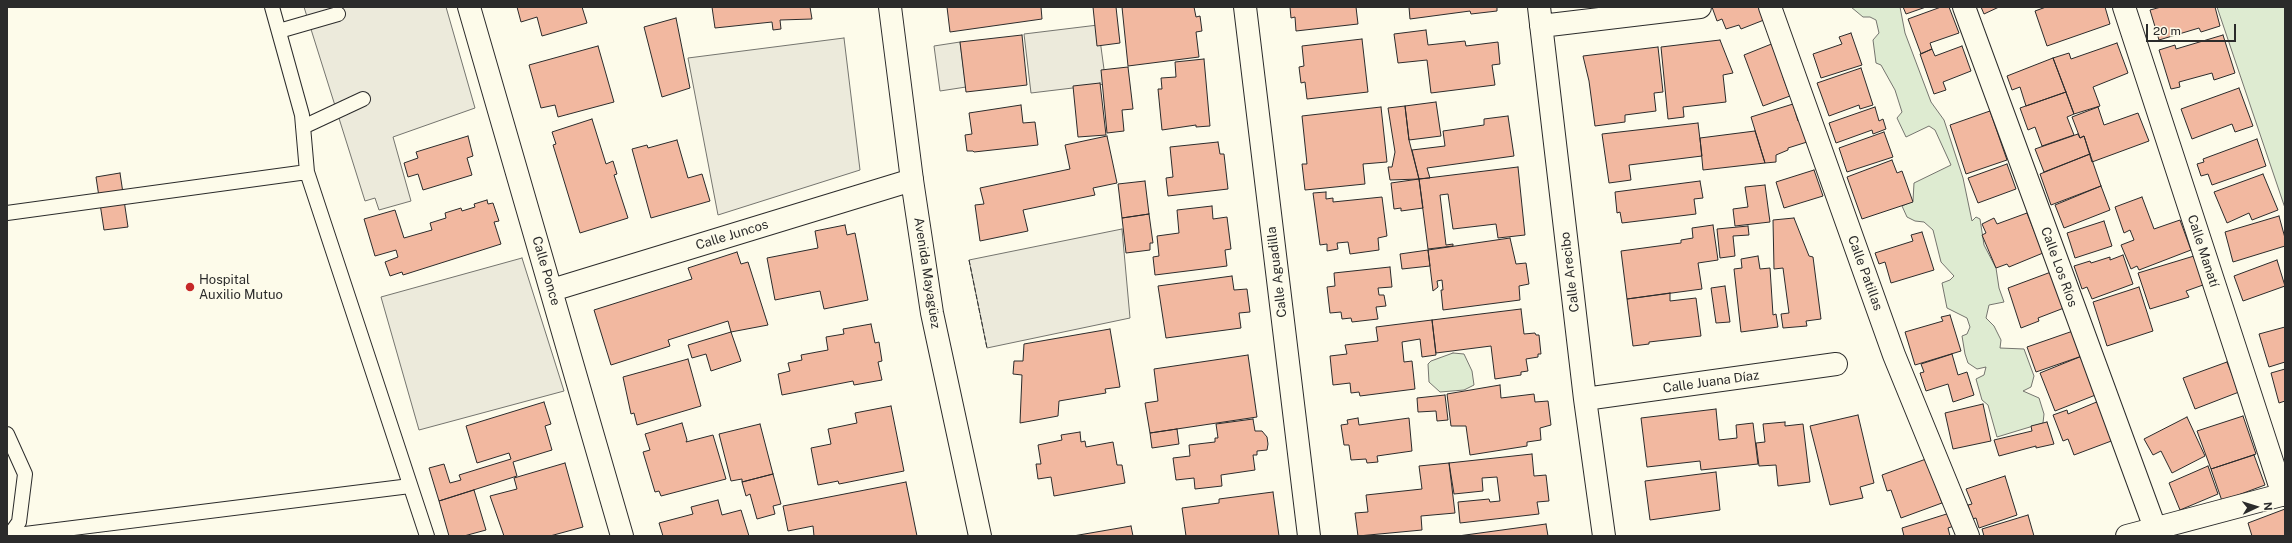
<!DOCTYPE html>
<html>
<head>
<meta charset="utf-8">
<style>
	body { margin:0 }
	#map { position:relative; width:2292px; height:543px; overflow:hidden; background:#fdfbea; font-family:"Public Sans",sans-serif }
	canvas { display:block }
	.frame { position:absolute; inset:0; border:8px solid #2b2b2b; pointer-events:none }
	.north { position:absolute; left:2236px; top:487px; width:40px; height:40px; -webkit-text-stroke:3px #fdfbea; paint-order:stroke; rotate:86deg; font-size:11px; font-weight:700; line-height:16px; text-align:center; color:#2b2b2b }
	.north::after { content:''; display:block; margin:auto; width:14px; height:18px; background:#2b2b2b; clip-path:polygon(50% 0,100% 100%,50% 72%,0 100%) }
	.scale { position:absolute; left:2146px; top:24px; width:90px; height:18px; box-sizing:border-box; border:2px solid #2b2b2b; border-top:0; padding-left:5px; font-size:12px; line-height:14px; white-space:nowrap; color:#2b2b2b; -webkit-text-stroke:3px #fdfbea; paint-order:stroke }
</style>
</head>
<body>
<div id="map">
<canvas width="2292" height="543"></canvas>
<div class="frame"></div>
<div class="north">N</div>
<div class="scale">20 m</div>
</div>
<script>
const c = document.querySelector('canvas').getContext('2d');
c.lineJoin = 'round';
function fillPath(path, color) { c.fillStyle = color; c.fill(path, 'evenodd'); }
const shape = rows => new Path2D(rows.map(r => 'M' + r).join(''));
function trace(path, color, width, dash) { c.strokeStyle = color; c.lineWidth = width; c.lineCap = dash ? 'butt' : 'round'; c.setLineDash(dash || []); c.stroke(path); }
function write(font, color, halo, rows, align = 'center') {
  c.font = font + ' "Public Sans",sans-serif'; c.lineWidth = 3; c.setLineDash([]); c.textBaseline = 'middle'; c.strokeStyle = halo; c.fillStyle = color; for (const [text, x, y, turn = 0] of rows) {
    c.save(); c.translate(x, y); c.rotate((+turn || 0) * Math.PI / 180); c.textAlign = isNaN(turn) ? turn : align; if (halo) c.strokeText(text, 0, 0); c.fillText(text, 0, 0); c.restore();
  }
}
const green = shape([
	[1851,7,1900,7,1905,33,1931,102,1944,120,1963,178,1972,221,1976,217,1980,219,1984,245,1996,268,1999,288,2004,302,1989,305,1986,318,1994,326,2001,340,2000,348,2024,349,2034,376,2031,387,2023,391,2039,398,2044,414,2043,423,1997,437,1988,405,1982,400,1976,379,1984,375,1986,367,1977,369,1968,363,1965,354,1962,336,1967,334,1970,327,1967,318,1947,308,1942,283,1950,280,1954,276,1941,262,1933,230,1924,222,1915,221,1907,217,1902,206,1913,201,1914,183,1951,165,1935,130,1929,126,1906,137,1897,118,1902,112,1895,90,1881,65,1876,63,1873,40,1879,33,1876,20,1870,17,1863,17,1851,7],
	[2217,7,2285,7,2285,208,2217,7],
	[1453,353,1464,354,1472,371,1474,385,1464,390,1440,392,1429,382,1428,364,1431,361,1453,353]
]);
const parking = shape([
	[304,7,446,7,475,108,393,137,411,201,379,210,375,198,365,201,304,7],
	[1098,25,1106,84,1031,93,1024,34,1098,25],
	[844,38,860,170,718,215,688,58,844,38],
	[960,42,966,87,940,91,934,46,960,42],
	[1122,229,1130,318,987,348,969,260,1122,229],
	[522,258,564,391,419,430,381,297,522,258]
]);
const building = shape([
	[517,7,582,7,587,23,542,36,537,17,521,22,517,7],
	[712,7,810,7,812,19,780,20,781,29,773,30,772,22,715,28,712,7],
	[947,7,1041,7,1042,19,950,32,947,7],
	[1093,7,1116,7,1120,43,1097,46,1093,7],
	[1122,7,1194,7,1196,17,1200,16,1202,31,1196,32,1199,57,1128,66,1122,7],
	[1290,7,1356,7,1358,24,1296,31,1295,17,1291,18,1290,7],
	[1409,7,1497,7,1497,11,1471,14,1470,11,1410,19,1409,7],
	[1712,7,1764,7,1769,18,1741,29,1739,25,1726,29,1722,19,1717,21,1712,7],
	[1903,7,1926,7,1906,14,1903,7],
	[1941,7,1949,7,1959,33,1930,43,1932,49,1921,54,1908,19,1941,7],
	[1981,7,1999,7,1984,14,1981,7],
	[2046,7,2105,7,2110,24,2047,46,2035,11,2046,7],
	[2161,7,2215,7,2220,26,2201,32,2199,28,2159,40,2150,10,2161,7],
	[676,18,690,88,662,97,644,27,676,18],
	[1426,30,1428,45,1465,41,1466,46,1498,42,1500,64,1492,65,1495,85,1431,93,1427,60,1398,63,1394,34,1426,30],
	[1851,33,1862,65,1821,78,1813,54,1842,44,1839,37,1851,33],
	[1022,35,1027,85,966,92,960,42,1022,35],
	[2223,35,2235,73,2214,80,2212,73,2179,82,2180,87,2171,89,2159,50,2175,45,2176,49,2223,35],
	[1362,39,1368,92,1307,99,1305,82,1301,83,1299,67,1304,66,1302,46,1362,39],
	[1720,40,1733,73,1723,75,1726,102,1683,107,1684,117,1668,119,1661,47,1720,40],
	[1774,43,1786,76,1783,77,1790,96,1763,106,1744,55,1774,43],
	[2117,43,2128,73,2093,87,2100,106,2074,114,2053,58,2069,53,2071,59,2117,43],
	[598,46,614,102,558,117,555,105,541,108,529,65,598,46],
	[1962,46,1971,71,1943,82,1946,90,1934,94,1920,54,1932,49,1935,56,1962,46],
	[1658,47,1663,92,1654,93,1656,111,1625,115,1625,122,1595,126,1589,81,1583,56,1658,47],
	[2053,58,2066,92,2026,106,2020,87,2012,90,2007,76,2053,58],
	[1204,59,1210,126,1196,127,1196,125,1162,130,1158,89,1162,89,1161,78,1176,77,1175,62,1204,59],
	[1128,67,1133,109,1122,110,1124,131,1107,133,1101,70,1128,67],
	[1861,68,1873,105,1860,109,1859,105,1829,116,1817,83,1861,68],
	[1100,83,1106,135,1078,137,1073,86,1100,83],
	[2239,88,2253,126,2235,132,2232,124,2192,139,2181,109,2239,88],
	[2066,92,2074,114,2067,117,2074,135,2042,146,2035,127,2028,130,2020,108,2066,92],
	[1436,102,1441,136,1409,140,1405,106,1436,102],
	[1793,104,1798,121,1801,119,1807,142,1788,148,1788,150,1776,155,1776,162,1765,163,1751,117,1793,104],
	[1021,105,1023,123,1035,122,1038,145,974,152,973,151,967,151,965,135,972,134,969,113,1021,105],
	[1405,106,1409,140,1419,179,1390,180,1388,167,1392,167,1395,152,1388,108,1405,106],
	[1381,107,1387,162,1363,164,1365,184,1305,190,1302,164,1307,164,1302,116,1381,107],
	[1875,107,1879,121,1883,119,1886,129,1873,134,1872,130,1836,143,1829,123,1875,107],
	[2098,107,2104,125,2138,113,2149,141,2092,162,2084,136,2080,138,2072,117,2098,107],
	[1990,111,2007,160,1966,174,1950,125,1990,111],
	[1508,116,1514,156,1427,168,1430,178,1419,179,1412,150,1445,146,1443,131,1484,125,1484,119,1508,116],
	[592,119,606,164,613,161,617,174,614,175,628,218,580,233,553,145,556,144,552,132,592,119],
	[1698,123,1702,156,1629,165,1631,180,1609,183,1602,134,1698,123],
	[1755,131,1765,163,1703,170,1700,138,1755,131],
	[1884,132,1893,157,1847,172,1839,148,1884,132],
	[2078,134,2080,138,2084,136,2090,154,2044,172,2035,149,2078,134],
	[468,136,473,156,467,158,472,175,423,190,418,174,408,177,404,163,418,158,416,152,468,136],
	[1107,136,1117,183,1093,188,1095,195,1023,210,1028,231,980,241,975,205,984,204,980,188,1070,169,1065,145,1107,136],
	[2257,139,2266,166,2212,185,2208,174,2201,176,2197,164,2204,162,2203,159,2257,139],
	[677,140,688,178,702,174,710,201,651,218,632,149,647,145,648,148,677,140],
	[1218,142,1220,154,1224,154,1228,189,1168,196,1166,178,1173,177,1170,147,1218,142],
	[2090,154,2101,186,2051,205,2040,174,2090,154],
	[1892,160,1897,173,1902,171,1913,202,1862,219,1847,177,1892,160],
	[2007,164,2016,189,1978,203,1968,178,2007,164],
	[1518,167,1525,235,1498,238,1496,224,1453,229,1448,194,1440,195,1446,245,1453,244,1453,246,1428,249,1419,179,1518,167],
	[1814,170,1823,196,1784,208,1776,182,1814,170],
	[120,173,128,227,104,230,96,177,120,173],
	[2263,174,2278,210,2252,220,2249,213,2227,223,2214,192,2263,174],
	[1419,179,1423,208,1401,211,1401,208,1394,209,1391,183,1419,179],
	[1145,181,1149,214,1122,218,1118,184,1145,181],
	[1700,181,1703,198,1694,199,1696,214,1622,223,1620,212,1617,213,1615,192,1700,181],
	[1765,185,1770,222,1735,226,1733,209,1748,207,1745,187,1765,185],
	[2101,186,2110,210,2064,228,2055,205,2101,186],
	[1326,192,1326,199,1333,198,1333,202,1382,197,1387,236,1378,238,1379,250,1350,254,1348,242,1337,243,1338,249,1327,251,1327,244,1320,245,1313,193,1326,192],
	[2142,197,2154,229,2180,220,2191,250,2139,270,2137,266,2131,269,2121,245,2134,240,2130,230,2124,233,2115,207,2142,197],
	[487,200,488,204,493,203,499,221,494,222,501,244,403,275,402,272,390,276,385,262,398,257,396,250,375,256,364,219,395,210,404,238,432,230,430,223,446,218,445,213,461,208,462,211,475,207,474,204,487,200],
	[1212,206,1213,219,1227,217,1231,249,1225,250,1227,266,1155,275,1153,257,1159,256,1157,236,1179,233,1177,210,1212,206],
	[2027,213,2043,253,2009,267,2007,264,1996,268,1982,235,1986,233,1982,224,1994,218,1997,224,2027,213],
	[1149,214,1153,243,1150,243,1150,250,1126,253,1122,218,1149,214],
	[2279,216,2285,238,2285,246,2233,262,2225,232,2279,216],
	[1794,218,1809,256,1813,257,1821,319,1806,321,1807,326,1783,328,1781,314,1789,313,1783,268,1774,269,1773,220,1794,218],
	[2104,221,2112,246,2075,258,2067,233,2104,221],
	[845,225,847,235,855,233,868,300,824,309,820,291,775,300,767,258,818,248,815,231,845,225],
	[1713,225,1718,260,1698,263,1702,289,1627,299,1621,251,1681,243,1681,240,1693,238,1692,228,1713,225],
	[1748,226,1749,235,1733,236,1735,256,1720,258,1717,229,1748,226],
	[1922,232,1934,270,1891,283,1885,262,1879,264,1875,253,1913,241,1911,235,1922,232],
	[1510,238,1516,264,1526,263,1529,284,1519,286,1520,300,1443,310,1441,290,1443,290,1442,280,1437,281,1438,287,1433,291,1428,250,1510,238],
	[1428,250,1430,266,1402,269,1400,254,1428,250],
	[737,252,741,264,748,262,768,325,731,332,728,321,668,340,670,346,611,365,594,310,692,279,688,268,737,252],
	[2123,255,2133,284,2092,299,2087,287,2082,289,2074,266,2090,261,2091,263,2110,257,2110,260,2123,255],
	[1758,256,1760,269,1770,268,1773,315,1776,314,1778,327,1741,332,1734,269,1742,268,1741,259,1758,256],
	[2194,256,2203,285,2186,291,2189,297,2150,309,2138,273,2194,256],
	[2277,260,2285,286,2243,301,2234,276,2277,260],
	[1390,267,1392,287,1378,288,1379,295,1384,295,1386,306,1376,307,1378,319,1352,322,1351,318,1342,319,1341,312,1330,313,1327,287,1335,286,1334,273,1390,267],
	[2051,272,2064,308,2038,318,2039,321,2021,328,2008,288,2051,272],
	[1232,276,1234,290,1247,289,1250,312,1239,313,1241,328,1166,338,1158,286,1232,276],
	[1725,286,1730,322,1716,323,1711,288,1725,286],
	[2139,287,2153,331,2107,346,2093,302,2139,287],
	[1670,293,1670,301,1696,298,1701,336,1649,342,1649,344,1633,346,1627,299,1670,293],
	[1521,309,1524,334,1535,333,1536,335,1539,335,1541,354,1538,354,1538,357,1526,359,1528,371,1521,372,1521,375,1495,379,1491,346,1436,353,1432,320,1521,309],
	[1950,315,1961,351,1915,365,1905,332,1943,321,1941,317,1950,315],
	[1432,320,1436,355,1422,357,1420,339,1402,342,1404,362,1412,361,1415,389,1360,396,1359,392,1351,393,1350,383,1333,385,1330,356,1347,354,1345,345,1378,341,1376,327,1432,320],
	[871,324,875,343,879,342,882,361,878,362,882,380,854,385,853,381,782,395,778,374,790,371,788,363,802,360,801,355,828,350,826,337,844,334,843,329,871,324],
	[2285,327,2285,362,2269,367,2259,334,2285,327],
	[1110,329,1120,387,1105,389,1106,393,1059,401,1058,416,1020,423,1022,375,1013,374,1014,361,1023,361,1024,344,1110,329],
	[2073,331,2082,356,2036,372,2027,347,2073,331],
	[731,332,741,361,711,371,706,354,692,358,688,345,731,332],
	[1952,354,1958,375,1967,372,1974,395,1953,402,1948,384,1926,391,1920,373,1924,372,1921,364,1952,354],
	[1248,355,1257,417,1150,433,1145,403,1158,401,1154,369,1248,355],
	[2082,356,2098,394,2055,411,2040,373,2082,356],
	[688,359,701,406,637,425,634,413,631,414,623,377,688,359],
	[2227,362,2239,392,2195,409,2183,378,2227,362],
	[2285,369,2285,401,2279,403,2271,373,2285,369],
	[1500,385,1501,398,1534,394,1535,402,1548,401,1551,425,1540,428,1541,440,1527,442,1527,446,1470,455,1466,426,1451,426,1447,394,1500,385],
	[1445,395,1448,420,1437,421,1436,411,1418,412,1417,398,1445,395],
	[2099,401,2114,440,2074,455,2068,439,2063,441,2053,415,2067,410,2068,414,2099,401],
	[544,402,551,424,545,426,552,450,513,462,517,476,439,501,429,468,444,464,450,483,461,480,459,475,511,459,509,453,477,463,466,426,544,402],
	[1983,404,1991,441,1953,449,1945,413,1983,404],
	[891,406,904,471,839,484,838,481,818,485,811,448,831,444,828,429,857,423,855,413,891,406],
	[1716,409,1719,440,1737,438,1736,425,1753,423,1758,464,1701,470,1700,461,1647,467,1641,418,1716,409],
	[1858,415,1874,483,1860,487,1863,498,1830,505,1810,426,1858,415],
	[2243,416,2256,454,2211,469,2197,431,2243,416],
	[2187,417,2205,456,2172,473,2161,451,2153,455,2144,439,2187,417],
	[1358,418,1359,425,1409,418,1412,451,1377,456,1378,462,1367,463,1366,459,1351,460,1349,445,1344,445,1341,425,1348,424,1347,420,1358,418],
	[1253,419,1255,431,1262,431,1267,437,1268,444,1267,450,1257,451,1257,455,1253,455,1255,470,1221,475,1222,486,1195,489,1194,478,1176,480,1173,458,1190,456,1189,445,1215,442,1215,438,1218,438,1216,424,1253,419],
	[1785,422,1785,426,1803,424,1810,482,1778,486,1776,465,1759,466,1756,443,1765,442,1763,424,1785,422],
	[2047,422,2054,444,2036,448,2036,446,1999,456,1994,440,2032,431,2031,426,2047,422],
	[682,423,687,440,686,442,713,435,726,479,661,496,659,491,655,492,643,452,650,450,645,434,682,423],
	[760,424,773,474,742,482,742,479,731,481,719,434,760,424],
	[1177,429,1179,444,1152,448,1150,433,1177,429],
	[1080,432,1081,442,1085,441,1086,447,1113,442,1117,465,1122,465,1125,483,1054,496,1051,477,1038,479,1036,464,1041,464,1038,445,1062,440,1061,435,1080,432],
	[1532,454,1534,476,1546,475,1549,501,1537,502,1539,514,1460,523,1458,502,1489,499,1490,502,1500,501,1497,477,1482,478,1483,491,1454,494,1449,463,1532,454],
	[2254,455,2265,485,2222,501,2211,469,2254,455],
	[1926,459,1942,503,1901,518,1891,490,1887,491,1882,475,1926,459],
	[565,463,583,527,550,536,504,536,490,496,517,489,514,478,565,463],
	[1449,463,1455,513,1421,516,1422,530,1358,536,1355,513,1368,512,1366,495,1422,489,1419,466,1449,463],
	[2208,466,2218,494,2180,510,2169,483,2208,466],
	[1716,472,1720,510,1650,520,1645,481,1716,472],
	[773,474,781,504,773,506,775,514,757,519,750,494,746,496,742,482,773,474],
	[2005,476,2017,515,1979,528,1976,518,1972,519,1968,505,1972,504,1966,489,2005,476],
	[906,482,917,536,814,536,813,526,788,531,783,506,906,482],
	[474,490,486,530,464,536,449,536,439,501,474,490],
	[1273,492,1279,536,1186,536,1182,508,1219,503,1219,499,1273,492],
	[718,500,722,515,741,510,749,536,663,536,659,523,693,514,691,507,718,500],
	[2285,509,2285,536,2252,536,2248,523,2285,509],
	[1953,512,1957,525,1948,528,1950,536,1904,536,1902,528,1953,512],
	[2028,515,2034,536,1984,536,1982,529,2028,515],
	[1546,524,1548,536,1458,536,1546,524],
	[1131,526,1133,536,1073,536,1131,526]
]);
const service = shape([
	[272,7,302,115,307,172],
	[279,31,338,14],
	[303,127,363,99],
	[7,213,307,172,427,536],
	[7,434,25,474,19,522,9,536],
	[9,536,410,486]
]);
const minor = shape([
	[469,7,622,536],
	[1245,7,1309,536],
	[1539,7,1585,399,1604,536],
	[1770,7,1894,355,1968,536],
	[1964,7,2155,528],
	[2124,7,2283,495],
	[1541,26,1700,7],
	[552,290,912,180],
	[1585,399,1836,364],
	[2127,536,2285,494]
]);
const tertiary = shape([
	[890,7,912,180,932,313,980,536]
]);
const fence = shape([
	[969,260,987,348]
]);
const markers = [
	[190,287,5,"#c62828"]
];
const streetNames = [
	["Calle Juncos",732,235,-17],
	["Calle Manatí",2203,251,72],
	["Calle Los Ríos",2059,267,70],
	["Calle Ponce",546,271,74],
	["Calle Aguadilla",1277,272,-97],
	["Calle Arecibo",1570,272,-97],
	["Avenida Mayagüez",927,273,81],
	["Calle Patillas",1865,273,70],
	["Calle Juana Díaz",1711,382,-8]
];
const poiNames = [
	["Hospital",199,280],
	["Auxilio Mutuo",199,295]
];
fillPath(green, '#deebd1');
trace(green, '#74746e', 1);
fillPath(parking, '#eceadb');
trace(parking, '#74746e', 1);
fillPath(building, '#f2b8a0');
trace(building, '#2b2b2b', 1);
trace(service, '#2b2b2b', 16);
trace(minor, '#2b2b2b', 24);
trace(tertiary, '#2b2b2b', 24);
trace(service, '#fdfbea', 14);
trace(minor, '#fdfbea', 22);
trace(tertiary, '#fdfbea', 22);
trace(fence, '#2b2b2b', 1, [5, 2]);
for (const [x, y, r, color] of markers) { const dot = new Path2D(); dot.arc(x, y, r, 0, 2 * Math.PI); c.fillStyle = color; c.fill(dot); trace(dot, '#fdfbea', 1.5); }
write('13px', '#2b2b2b', '#fdfbea', streetNames);
write('13px', '#2b2b2b', '#fdfbea', poiNames, 'left');
</script>
</body>
</html>
